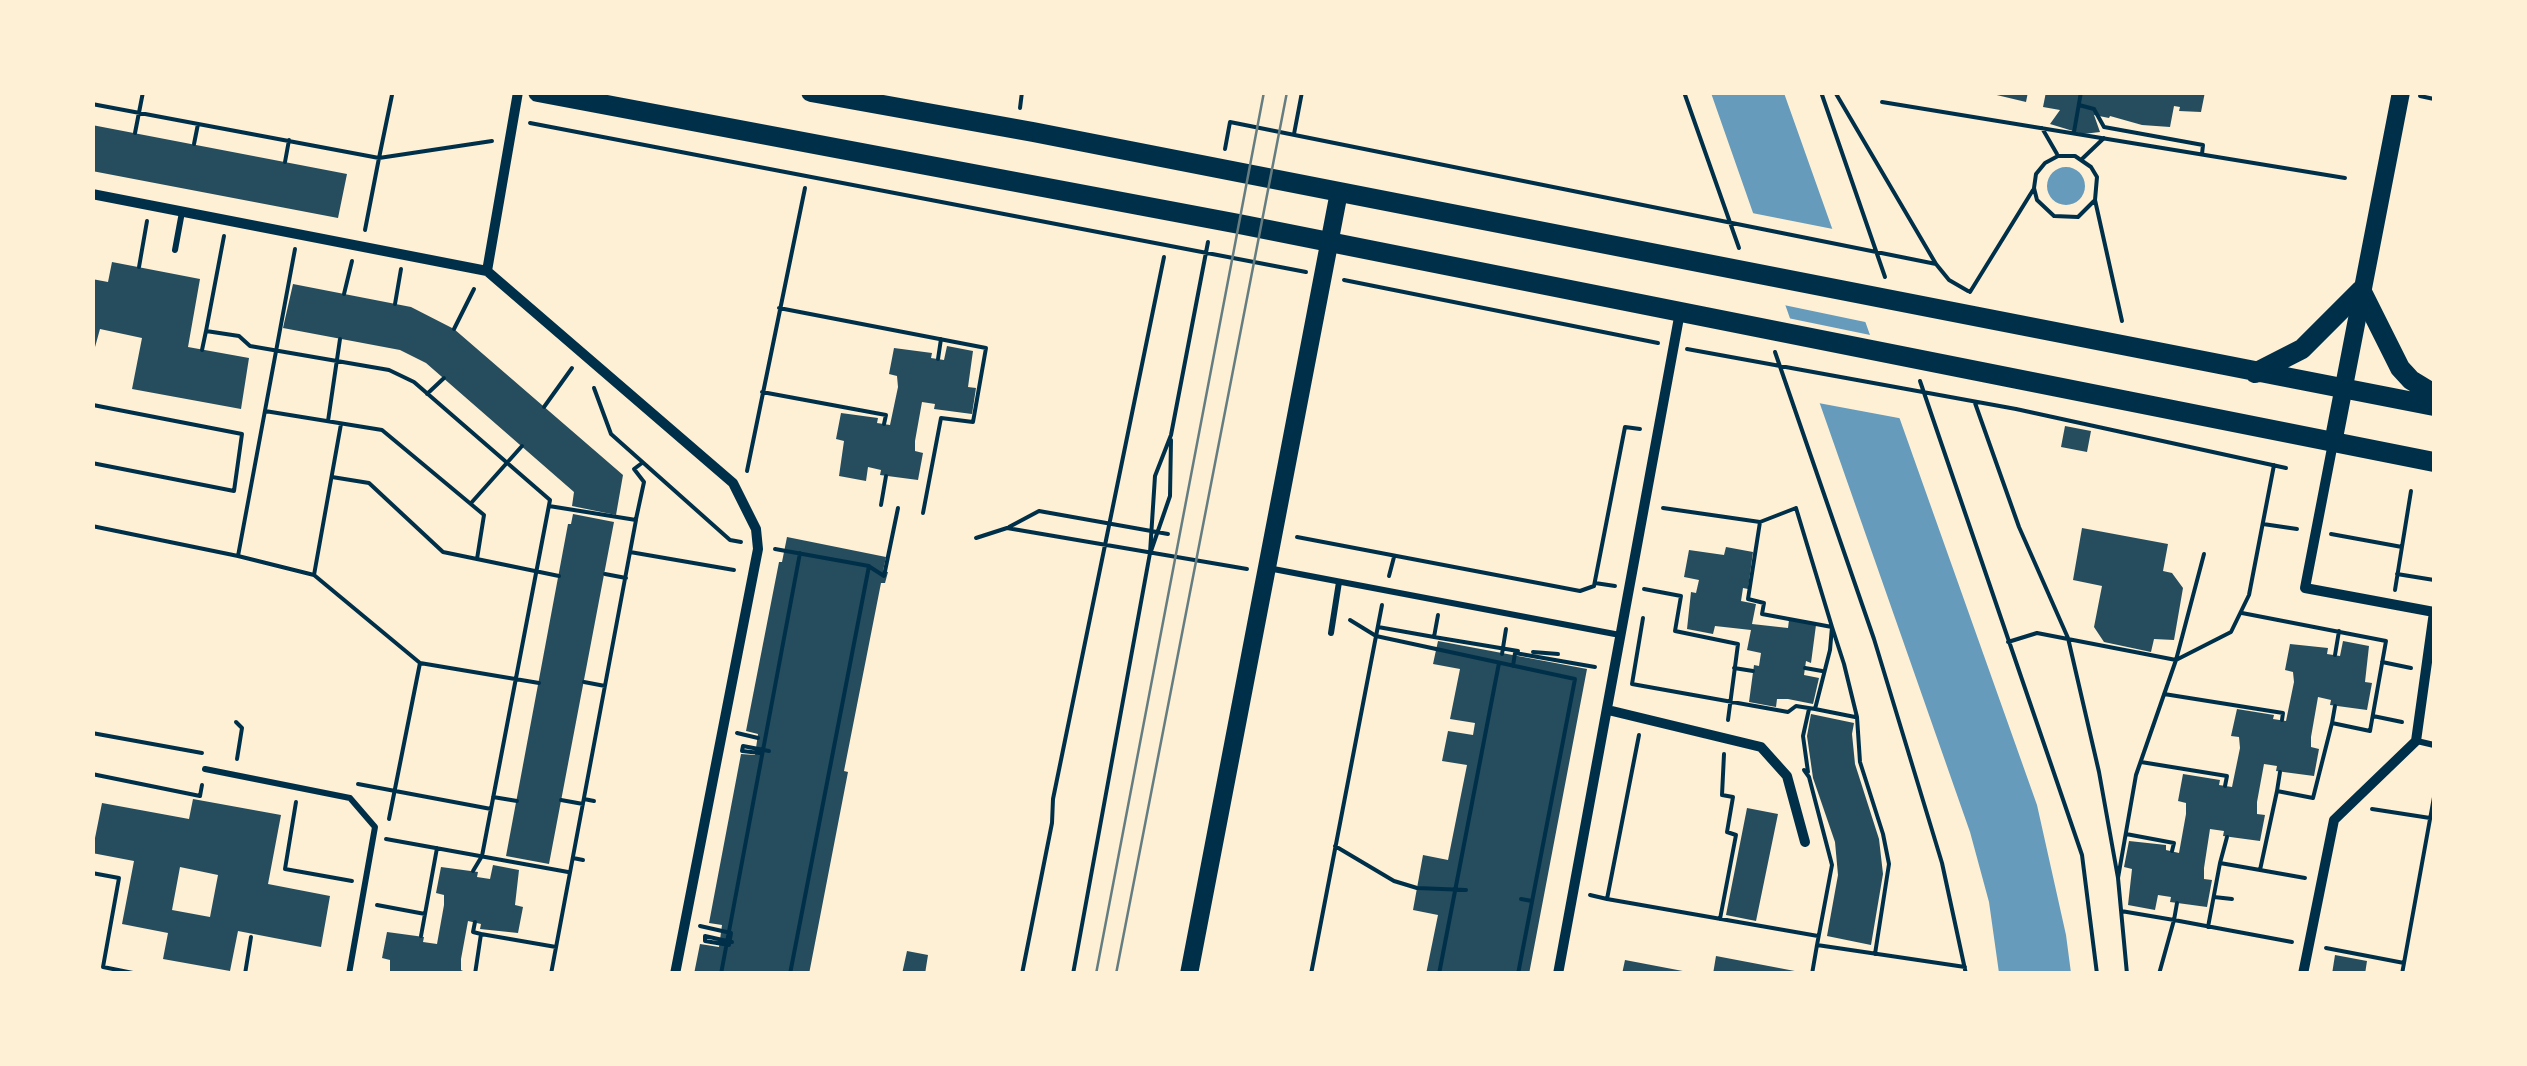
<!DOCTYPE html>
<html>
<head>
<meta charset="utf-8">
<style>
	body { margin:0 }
	#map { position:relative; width:2527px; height:1066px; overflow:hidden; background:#fdf0d5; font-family:"Fira Sans Condensed",sans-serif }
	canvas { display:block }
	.frame { position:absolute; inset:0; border:95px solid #fdf0d5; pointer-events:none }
</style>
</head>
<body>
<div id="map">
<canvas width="2527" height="1066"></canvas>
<div class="frame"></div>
</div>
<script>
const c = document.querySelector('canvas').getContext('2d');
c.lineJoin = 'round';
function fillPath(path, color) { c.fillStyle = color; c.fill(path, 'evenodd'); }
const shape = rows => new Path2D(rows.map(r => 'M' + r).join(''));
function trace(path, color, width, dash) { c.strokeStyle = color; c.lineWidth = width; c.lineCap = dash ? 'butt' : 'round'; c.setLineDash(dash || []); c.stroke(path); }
const water = shape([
	[1711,93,1784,93,2037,805,2066,935,2071,973,1999,973,1989,902,1970,832],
	'2047 186a19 19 0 1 1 38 0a19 19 0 1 1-38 0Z'
]);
const pier = shape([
	[1747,212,1838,230,1870,323,1779,304],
	[1783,317,1875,336,1904,419,1813,402]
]);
const building = shape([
	[1984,92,2028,92,2026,102],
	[2046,92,2205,92,2201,112,2179,111,2180,107,2174,106,2170,127,2142,125,2110,116,2109,118,2094,115,2100,132,2083,134,2050,124,2060,110,2043,107],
	[92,125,347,174,338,218,92,171],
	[112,262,200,279,188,347,249,358,241,409,132,389,142,338,100,329,92,358,92,279,108,282],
	[293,284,411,307,454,329,623,475,616,515,572,506,574,492,426,363,400,350,283,328],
	[947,346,973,351,968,387,976,388,972,414,934,409,935,404,922,402,915,441,915,451,923,453,918,480,880,475,881,470,868,467,866,481,839,476,844,441,836,439,841,413,878,418,877,423,890,425,898,387,897,376,889,374,894,348,932,353,931,358,944,360],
	[2065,426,2091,431,2087,452,2061,447],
	[573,514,614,522,549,864,506,856,568,524,571,524],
	[2082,528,2168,544,2163,571,2172,573,2183,588,2174,640,2154,639,2151,652,2104,642,2094,627,2102,586,2073,580],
	[787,537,886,557,883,571,888,572,885,583,881,583,844,771,848,772,809,974,694,974,700,944,719,947,722,925,709,923,741,754,755,755,758,734,746,731,779,562,782,562],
	[1726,547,1753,552,1748,589,1743,588,1741,601,1756,604,1752,624,1788,628,1789,620,1816,625,1811,663,1806,661,1804,675,1819,678,1813,704,1788,699,1777,699,1776,707,1749,702,1754,665,1759,666,1761,653,1747,650,1751,630,1715,626,1713,634,1687,629,1691,592,1696,593,1699,580,1684,577,1689,550,1724,555],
	[1438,641,1587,669,1529,974,1426,974,1438,915,1413,910,1423,855,1448,860,1467,765,1442,761,1448,731,1473,735,1475,723,1450,719,1460,669,1433,664],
	[2343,641,2369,646,2365,682,2372,683,2367,710,2330,705,2331,700,2318,697,2311,737,2311,747,2319,749,2314,776,2276,771,2277,766,2264,764,2257,802,2257,814,2265,815,2260,841,2223,836,2224,831,2210,829,2204,868,2204,879,2212,880,2207,907,2170,902,2171,897,2158,895,2155,910,2128,905,2132,869,2124,867,2129,841,2166,845,2166,850,2179,853,2186,814,2186,803,2178,801,2183,774,2220,780,2219,785,2232,787,2240,748,2239,737,2231,736,2237,709,2274,715,2273,719,2286,721,2294,682,2293,672,2285,670,2290,644,2328,648,2327,654,2340,656],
	[1811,714,1854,723,1852,734,1855,764,1879,839,1883,874,1871,945,1827,936,1838,875,1835,842,1813,778,1807,736],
	[193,799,281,815,268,884,330,896,321,947,238,931,230,971,163,959,168,933,122,924,134,861,92,853,102,803,189,819],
	[180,867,218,875,210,917,172,910],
	[1747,808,1778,814,1756,921,1726,915],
	[493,865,519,870,515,905,523,907,518,933,480,929,481,924,468,921,461,959,461,970,469,974,390,974,390,960,382,958,387,932,424,937,423,942,437,944,444,905,444,895,436,893,441,867,478,872,477,877,490,879],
	[907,951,928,955,925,974,902,974],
	[2335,955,2367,961,2365,974,2332,974],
	[1716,956,1800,972,1799,974,1713,974],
	[1625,960,1688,972,1688,974,1622,974]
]);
const path = shape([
	[1684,92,1739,248],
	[1821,92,1885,277],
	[1835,92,1936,264],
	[392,95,379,158,492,141],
	[2420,96,2434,99],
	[1882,102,2345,178],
	[92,104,379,158,365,230],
	[2079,105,2094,109,2104,127,2203,145,2202,154],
	[1020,108,1022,92],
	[530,123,1306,272],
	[2042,128,2057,154],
	[2074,132,2081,92],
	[135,133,143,92],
	[1294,134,1302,92],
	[194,144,198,124],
	[1225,149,1230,122,1936,264,1949,280,1968,291],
	[2082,159,2104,138],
	[285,162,289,140],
	[2095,200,2078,217,2054,216,2037,200,2034,188,2036,174,2045,163,2058,156,2075,156,2091,167,2097,177,2095,200,2122,321],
	[224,236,206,331,239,336,250,346,389,370,414,382,550,500,482,856,473,871],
	[139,267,147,221],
	[1344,280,1658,343],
	[1970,292,2033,190],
	[344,294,352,261],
	[395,304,401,269],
	[779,308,986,348,973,422,941,418,923,513],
	[454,329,474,289],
	[1687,349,2016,409,2286,468],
	[202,350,206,331],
	[1775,352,1874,639,1942,863,1966,974],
	[938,359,941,339],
	[1920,381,2082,855,2097,974],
	[594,388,611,434,730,540,741,542],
	[762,392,886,415,884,424],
	[427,394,444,378],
	[1975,403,2019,527,2068,638,2099,772,2118,878],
	[544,407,572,368],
	[92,410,93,405,242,434,234,491,92,463],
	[265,411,382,430,484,515,477,559],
	[328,421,340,339],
	[747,471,805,188],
	[332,477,369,483,443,552,559,576],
	[472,502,522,446],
	[881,505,886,476],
	[549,506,636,520,551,974],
	[636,519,644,482,634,469,642,463],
	[1760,522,1748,599,1764,603,1762,614,1832,627,1844,664,1857,717,1860,762,1883,834,1889,864,1875,954],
	[2263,524,2297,529],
	[92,526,238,556,295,249],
	[1009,527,1039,511,1168,534],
	[2331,534,2402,547],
	[1297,537,1580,591,1594,586,1625,427,1640,429],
	[976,538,1007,528,1247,569],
	[775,549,869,566,790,974],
	[1151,551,1170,496,1171,440],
	[630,552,734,570],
	[238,556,314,575,420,663,389,819],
	[870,567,884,576,898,508],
	[605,574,626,578],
	[2397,574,2434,580],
	[314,575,341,424],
	[1389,576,1394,557],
	[1595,583,1615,586],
	[1644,589,1681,596,1675,631,1738,644,1728,720],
	[2395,590,2411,491],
	[1643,618,1632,684,1788,712,1796,706,1815,709,1830,650,1832,627,1796,508,1760,522,1663,508],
	[1350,620,1376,636,1575,679,1518,974],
	[1378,627,1434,637,1438,615],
	[1434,637,1518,651],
	[2008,642,2037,633,2176,660,2231,632,2249,595,2274,465],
	[1533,652,1558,654],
	[1502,654,1506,629],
	[2335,655,2339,631],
	[2382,662,2411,668],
	[420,663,539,683],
	[1513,666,1515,653,1595,667],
	[1734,668,1753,671],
	[1805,668,1822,671],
	[584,682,605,686],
	[2164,694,2283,713,2282,720],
	[1815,709,1855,717],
	[2373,716,2402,722],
	[236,722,242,728,237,759],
	[2332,723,2335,706],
	[92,733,202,753],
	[737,733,758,738],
	[760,753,742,751,743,746,769,751],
	[2141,762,2227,776,2225,786],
	[1804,770,1809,777,1832,865,1817,945,1965,967],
	[1808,772,1803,736,1809,709],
	[92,774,200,796,202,785],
	[358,784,491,809],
	[2277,791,2280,772],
	[493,797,517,801],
	[584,799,594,801],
	[561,800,583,804],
	[296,802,285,869,352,881],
	[2372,809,2430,818],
	[2126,834,2174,843,2172,851],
	[386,839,568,872],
	[1335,846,1394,881,1417,888,1466,890],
	[573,858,583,860],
	[2220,863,2227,837],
	[2260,870,2305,878],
	[92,873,119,878,103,967,138,974],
	[1590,895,1607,899,1639,735],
	[2214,897,2232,899],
	[1521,899,1532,901],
	[1607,899,1818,936],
	[377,905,425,914,437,848],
	[2121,911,2174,920,2177,903],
	[1720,919,1736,835,1727,832,1733,797,1722,795,1724,754],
	[475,922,473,932,481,934],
	[700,926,731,933,729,945,705,941,705,936,727,941,732,942],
	[2208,927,2220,863,2260,870,2277,791,2313,798,2332,723,2370,731,2386,641,2242,613],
	[421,936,425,914],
	[2326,948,2404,963],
	[245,974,251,937],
	[475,974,481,934,556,947],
	[721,974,800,553],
	[1022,974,1052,823,1053,799,1164,257],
	[1073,974,1150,553,1155,476,1171,435,1208,242],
	[1311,974,1382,605],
	[1439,974,1499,663],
	[1812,974,1817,945],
	[2127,974,2118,878,2136,775,2176,660,2204,554],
	[2159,974,2174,920,2292,942],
	[2402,974,2434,797]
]);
const service = shape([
	[175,250,182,212],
	[1268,568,1620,635],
	[1331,633,1339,582],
	[2417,741,2434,745],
	[205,769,350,798,375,827,349,974]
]);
const minor = shape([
	[92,194,487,271],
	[487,271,733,483,756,529,758,549,675,974],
	[487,271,518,92],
	[2333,443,2305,588,2434,612],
	[1608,710,1761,747,1787,776,1805,842],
	[1558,974,1680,312],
	[2303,974,2334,820,2416,741,2434,612]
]);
const tertiary = shape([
	[2333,443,2401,92],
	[1189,974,1339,192]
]);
const secondary = shape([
	[538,92,1239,224,2434,462],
	[811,92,1033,132,2434,406],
	[2255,373,2302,349,2361,290,2400,368,2411,380,2434,394]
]);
const tram = shape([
	[1096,974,1264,92],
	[1116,974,1287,92]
]);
fillPath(water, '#669bbc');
fillPath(pier, '#fdf0d5');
fillPath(building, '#264d5e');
trace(path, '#003049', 4);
trace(service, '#003049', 6);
trace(minor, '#003049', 10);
trace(tertiary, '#003049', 18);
trace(secondary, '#003049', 20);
trace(tram, '#657d81', 2.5);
</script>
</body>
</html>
